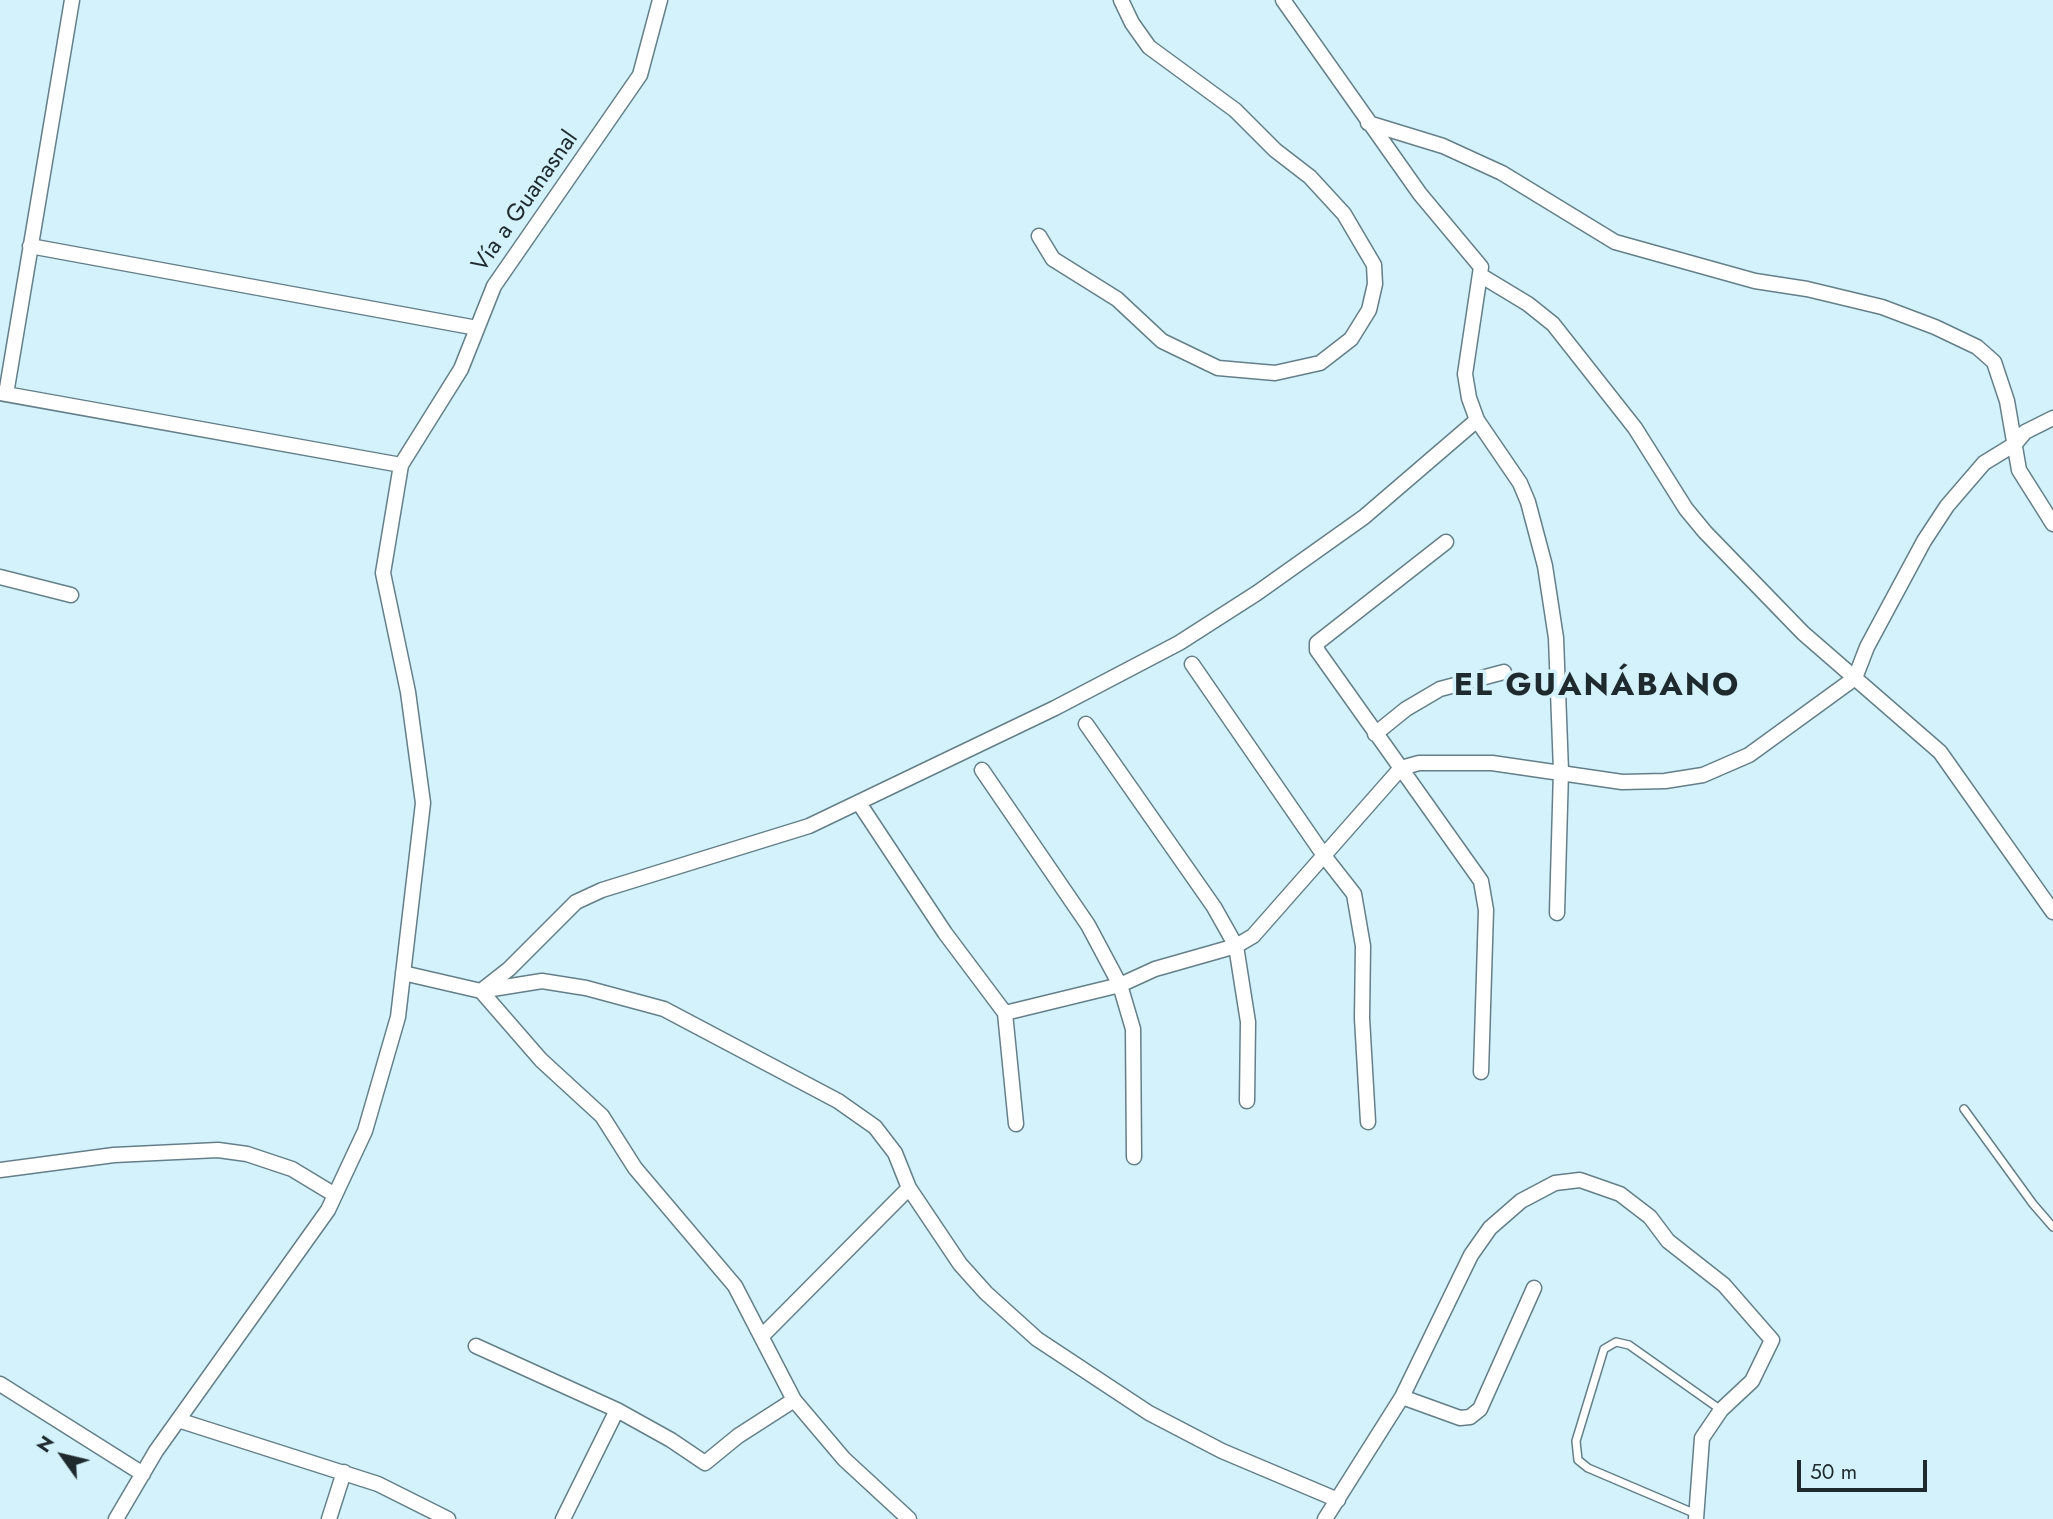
<!DOCTYPE html>
<html>
<head>
<meta charset="utf-8">
<style>
	body { margin:0 }
	#map { position:relative; width:2053px; height:1519px; overflow:hidden; background:#d3f2fc; font-family:Jost,sans-serif }
	canvas { display:block }
	.north { position:absolute; left:28px; top:1421px; width:70px; height:70px; -webkit-text-stroke:5px #d3f2fc; paint-order:stroke; rotate:304deg; font-size:19px; font-weight:700; line-height:28px; text-align:center; color:#1e2a2e }
	.north::after { content:''; display:block; margin:auto; width:24px; height:32px; background:#1e2a2e; clip-path:polygon(50% 0,100% 100%,50% 72%,0 100%) }
	.scale { position:absolute; left:1797px; top:1460px; width:130px; height:32px; box-sizing:border-box; border:4px solid #1e2a2e; border-top:0; padding-left:9px; font-size:21px; line-height:24px; white-space:nowrap; color:#1e2a2e; -webkit-text-stroke:5px #d3f2fc; paint-order:stroke }
</style>
</head>
<body>
<div id="map">
<canvas width="2053" height="1519"></canvas>
<div class="north">N</div>
<div class="scale">50 m</div>
</div>
<script>
const c = document.querySelector('canvas').getContext('2d');
c.lineJoin = 'round';
const shape = rows => new Path2D(rows.map(r => 'M' + r).join(''));
function trace(path, color, width, dash) { c.strokeStyle = color; c.lineWidth = width; c.lineCap = dash ? 'butt' : 'round'; c.setLineDash(dash || []); c.stroke(path); }
function write(font, color, halo, rows, align = 'center') {
  c.font = font + ' Jost,sans-serif'; c.lineWidth = 7; c.setLineDash([]); c.textBaseline = 'middle'; c.strokeStyle = halo; c.fillStyle = color; for (const [text, x, y, turn = 0] of rows) {
    c.save(); c.translate(x, y); c.rotate((+turn || 0) * Math.PI / 180); c.textAlign = isNaN(turn) ? turn : align; if (halo) c.strokeText(text, 0, 0); c.fillText(text, 0, 0); c.restore();
  }
}
const service = shape([
	[1964,1109,2033,1204,2053,1227],
	[1696,1514,1588,1468,1578,1460,1576,1441,1604,1349,1616,1342,1629,1345,1721,1410]
]);
const minor = shape([
	[1283,0,1420,194,1481,267,1465,374,1469,398,1477,420,1520,483,1528,502,1545,566,1556,638,1561,771,1557,913],
	[1368,123,1443,146,1502,173,1615,242,1755,281,1807,289,1882,307,1935,327,1977,347,1994,362,2007,401,2019,470,2053,524],
	[1039,236,1053,259,1117,299,1162,341,1218,368,1275,373,1320,363,1351,339,1369,310,1375,284,1374,265,1344,214,1310,177,1275,150,1235,110,1149,47,1132,23,1121,0],
	[30,246,477,328],
	[1480,275,1528,304,1553,324,1635,428,1686,509,1705,532,1803,633,1940,752,2053,912],
	[0,393,401,465],
	[6,394,72,0],
	[1446,542,1317,643,1317,650,1481,881,1486,910,1481,1072],
	[0,577,71,595],
	[1192,664,1325,857,1354,894,1363,946,1362,1018,1368,1122],
	[1086,724,1214,907,1236,946,1248,1022,1247,1101],
	[1375,734,1406,709,1440,689,1504,672],
	[982,770,1088,925,1120,985,1133,1029,1134,1157],
	[859,803,945,933,1005,1013,1016,1124],
	[403,973,481,991,541,1060,602,1116,635,1168,735,1286,794,1400,844,1459,909,1519],
	[486,990,542,981,586,988,664,1009,838,1101,875,1127,895,1153,909,1188,763,1335],
	[481,991,509,969,576,902,602,890,809,826,1055,708,1179,643,1257,593,1364,517,1477,420],
	[1005,1013,1120,985,1155,969,1236,946,1253,936,1401,768,1419,763,1492,763,1622,782,1665,781,1703,775,1749,755,1855,678,1867,647,1924,541,1947,506,1984,463,2015,444,2025,432,2053,418],
	[0,1170,114,1155,218,1150,247,1154,292,1169,335,1195],
	[909,1188,960,1264,986,1293,1037,1339,1149,1413,1222,1451,1338,1500],
	[476,1346,617,1410,671,1440,705,1463,738,1436,794,1400],
	[0,1384,143,1474],
	[1402,1397,1460,1418,1470,1417,1480,1409,1534,1288],
	[178,1420,378,1484,448,1519],
	[116,1519,156,1451,328,1210,365,1131,398,1017,423,803,408,692,383,573,401,465,461,369,494,286,640,75,660,0],
	[329,1519,344,1472],
	[563,1519,617,1410],
	[1325,1519,1402,1397,1471,1255,1490,1228,1521,1201,1555,1183,1580,1180,1620,1194,1650,1217,1668,1241,1724,1285,1772,1340,1752,1381,1721,1410,1702,1438,1696,1519]
]);
const streetNames = [
	["Vía a Guanasnal",526,202,-55]
];
const districtNames = [
	["EL GUANÁBANO",1597,687]
];
trace(service, '#647f88', 10);
trace(minor, '#647f88', 17);
trace(service, '#fff', 7);
trace(minor, '#fff', 14);
write('24px', '#1e2a2e', '#d3f2fc', streetNames);
c.letterSpacing = '2px';
write('bold 32px', '#1e2a2e', '#d3f2fc', districtNames);
c.letterSpacing = '0px';
</script>
</body>
</html>
